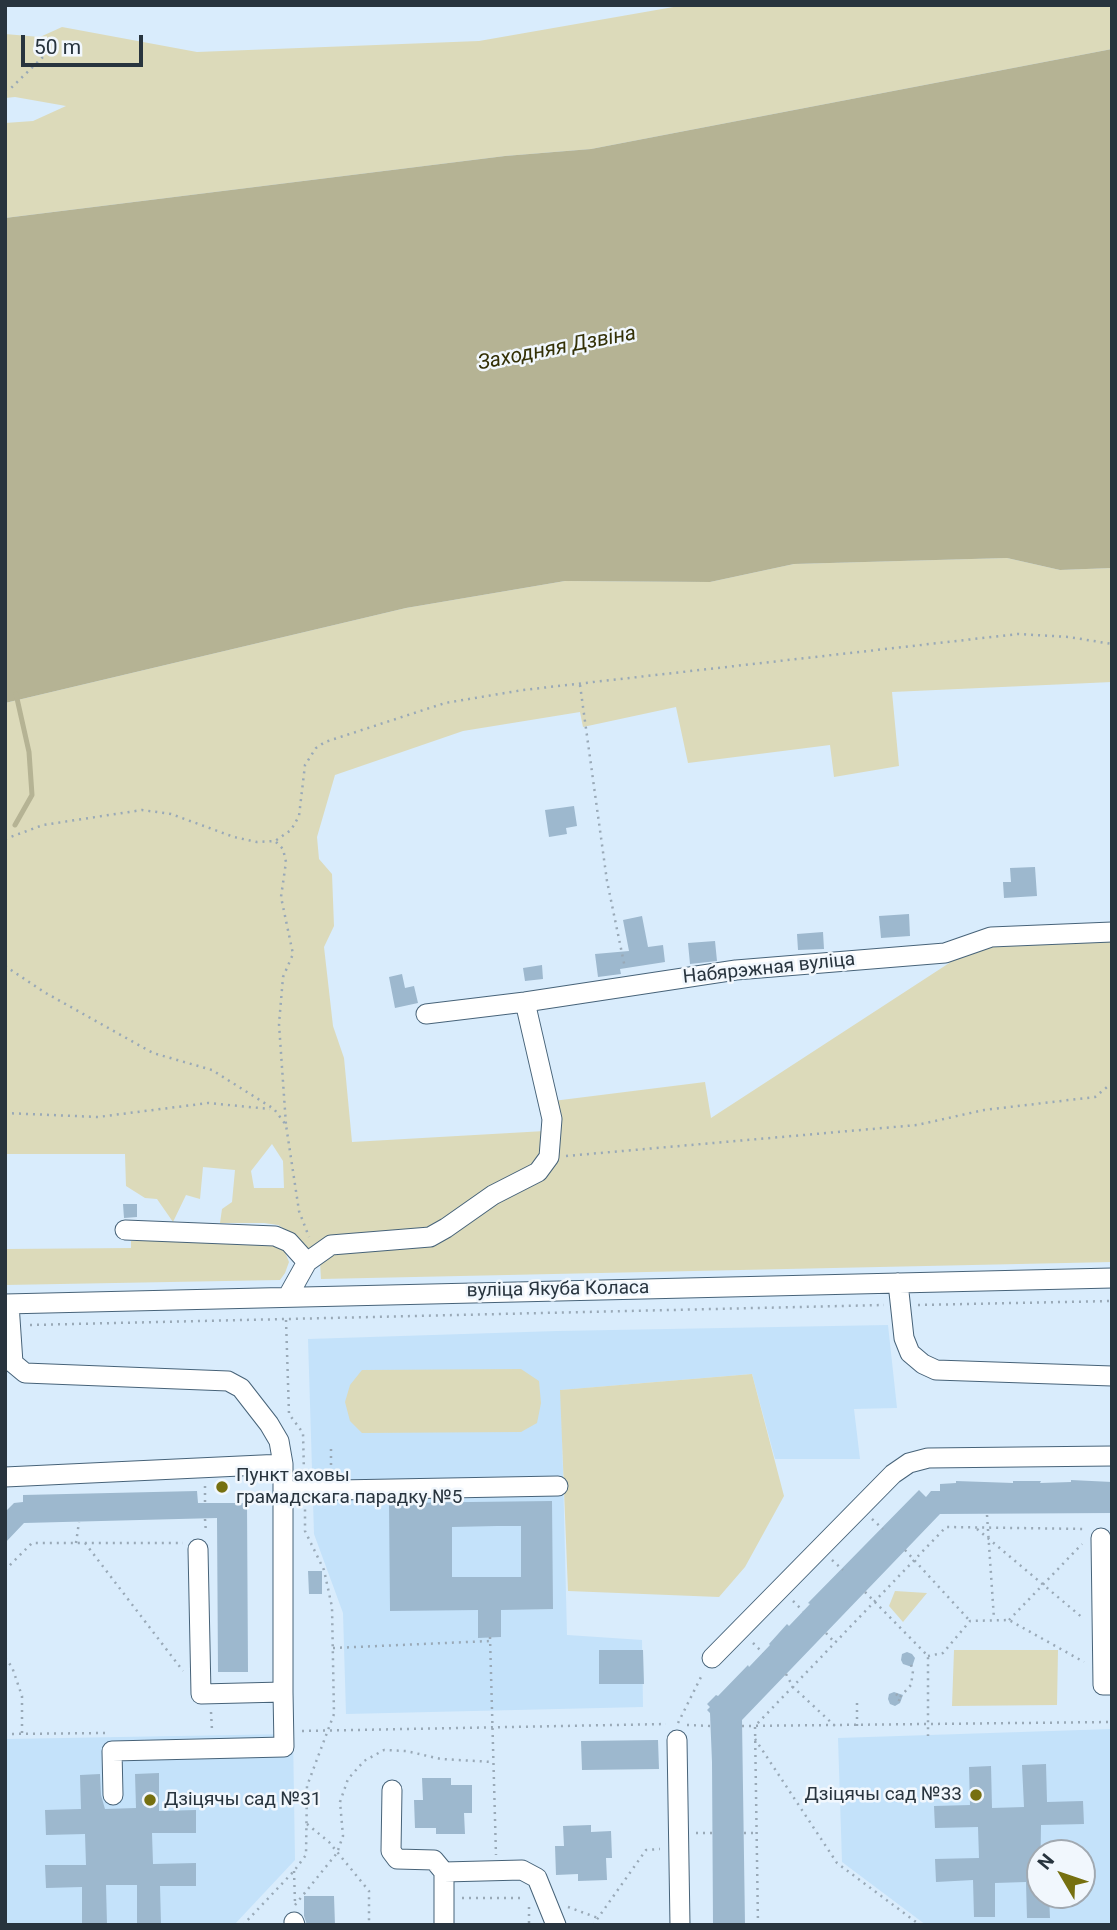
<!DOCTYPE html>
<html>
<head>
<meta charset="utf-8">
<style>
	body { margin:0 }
	#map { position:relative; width:1117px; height:1930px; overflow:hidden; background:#d9ecfc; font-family:Roboto,sans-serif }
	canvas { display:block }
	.frame { position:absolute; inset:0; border:7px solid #28343e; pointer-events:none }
	.north { position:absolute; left:1026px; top:1839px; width:70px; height:70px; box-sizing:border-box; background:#f1f7fd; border:2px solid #a1a9b1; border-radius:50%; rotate:309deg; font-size:19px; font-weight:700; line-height:28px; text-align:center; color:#28343e }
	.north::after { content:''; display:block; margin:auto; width:24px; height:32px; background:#767010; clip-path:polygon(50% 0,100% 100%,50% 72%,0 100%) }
	.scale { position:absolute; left:21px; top:35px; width:122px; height:32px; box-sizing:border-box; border:4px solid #28343e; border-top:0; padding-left:9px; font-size:21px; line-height:24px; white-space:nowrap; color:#28343e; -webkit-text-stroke:5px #f1f7fd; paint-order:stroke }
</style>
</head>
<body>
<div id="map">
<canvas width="1117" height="1930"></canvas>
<div class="frame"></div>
<div class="north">N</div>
<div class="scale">50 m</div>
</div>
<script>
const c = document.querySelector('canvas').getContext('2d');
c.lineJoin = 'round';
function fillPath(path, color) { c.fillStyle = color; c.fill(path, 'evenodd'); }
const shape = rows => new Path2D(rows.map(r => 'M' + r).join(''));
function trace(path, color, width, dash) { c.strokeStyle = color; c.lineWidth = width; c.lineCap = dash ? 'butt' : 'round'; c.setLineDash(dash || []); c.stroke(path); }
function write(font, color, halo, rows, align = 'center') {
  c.font = font + ' Roboto,sans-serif'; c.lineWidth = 5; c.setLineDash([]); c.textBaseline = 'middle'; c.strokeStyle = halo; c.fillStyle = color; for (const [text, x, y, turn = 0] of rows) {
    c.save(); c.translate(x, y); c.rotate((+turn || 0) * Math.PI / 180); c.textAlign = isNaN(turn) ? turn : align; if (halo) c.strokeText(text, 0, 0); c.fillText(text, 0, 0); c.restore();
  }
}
const built = shape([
	[888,1325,897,1408,854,1409,860,1459,775,1459,752,1374,561,1390,567,1635,642,1640,643,1707,346,1714,343,1613,314,1534,308,1339,557,1331],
	[1112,1729,1112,1925,926,1925,842,1862,838,1738],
	[1040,1853,1082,1853,1082,1895,1040,1895],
	[293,1734,295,1860,234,1925,5,1925,5,1739]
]);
const green = shape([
	[685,5,1112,5,1112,49,591,149,505,156,5,218,5,123,33,121,66,106,15,97,5,98,5,34,40,37,62,27,197,52,479,41],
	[1007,558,1060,570,1112,568,1112,682,892,692,899,766,834,777,830,745,688,763,676,707,583,727,580,712,463,731,335,775,317,837,319,859,332,874,334,926,324,947,333,1026,344,1058,352,1142,545,1131,545,1102,705,1082,711,1118,960,956,1002,943,1112,940,1112,1262,321,1279,319,1244,307,1251,294,1235,278,1225,264,1223,220,1223,222,1209,232,1202,235,1170,203,1167,200,1199,186,1195,173,1222,157,1199,145,1198,126,1186,125,1154,5,1154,5,703,406,608,565,581,710,582,794,564],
	[272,1144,283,1161,284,1188,254,1188,251,1171],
	[131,1241,265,1241,276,1244,285,1252,289,1262,285,1273,280,1280,5,1285,5,1249,131,1248],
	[521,1369,539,1381,541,1403,537,1423,521,1432,362,1433,350,1421,345,1402,350,1385,362,1370],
	[752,1374,784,1496,745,1567,719,1597,568,1591,560,1390],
	[895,1591,927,1593,903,1622,889,1606],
	[954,1650,1058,1650,1057,1705,952,1706]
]);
const water = shape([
	[1112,49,1112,568,1060,570,1007,558,794,564,710,582,565,581,406,608,5,703,5,218,505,156,591,149]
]);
const stream = shape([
	[15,825,32,795,29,752,16,694]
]);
const building = shape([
	[574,806,577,826,566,828,567,834,549,837,545,810],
	[1035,867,1037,896,1004,898,1003,882,1011,882,1010,868],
	[909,914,910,936,881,938,879,916],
	[642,916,648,947,663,945,665,962,620,969,621,974,598,977,595,954,629,951,623,920],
	[823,932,824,949,798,950,797,934],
	[715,941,717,961,690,964,688,943],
	[542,965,543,979,525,981,523,968],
	[402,974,405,988,414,986,418,1003,395,1008,389,977],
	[123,1204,137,1204,137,1217,124,1218],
	[1071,1480,1112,1482,1112,1513,940,1514,742,1720,745,1925,713,1925,712,1762,710,1713,707,1710,710,1707,707,1704,716,1695,718,1696,748,1665,749,1667,770,1645,769,1644,787,1624,789,1626,810,1604,808,1603,919,1490,926,1497,931,1491,940,1491,940,1484,956,1483,956,1481,1013,1483,1013,1481,1041,1481,1040,1483,1071,1482],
	[197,1491,198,1503,247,1503,248,1672,218,1672,217,1518,24,1523,5,1543,5,1512,14,1503,23,1502,23,1495],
	[552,1501,553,1609,501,1610,501,1637,478,1638,478,1610,390,1611,389,1503],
	[497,1526,521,1526,521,1577,452,1577,452,1527],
	[308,1571,322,1571,322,1594,309,1594],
	[599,1650,643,1650,644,1684,599,1684],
	[907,1652,912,1654,915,1658,912,1667,903,1664,901,1660,902,1654],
	[894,1692,903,1695,900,1703,895,1706,890,1704,888,1699,889,1694],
	[658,1740,659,1769,582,1770,581,1741],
	[1046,1764,1047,1802,1083,1801,1084,1824,1041,1825,1040,1895,1049,1895,1050,1918,1027,1918,1026,1882,995,1883,995,1917,974,1917,973,1880,936,1882,935,1859,979,1858,978,1827,935,1828,934,1806,970,1805,969,1767,991,1766,992,1808,1024,1807,1022,1765],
	[159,1773,159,1811,196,1810,196,1833,152,1833,153,1864,196,1863,196,1886,160,1886,161,1924,137,1924,137,1885,106,1885,107,1925,82,1925,82,1887,46,1888,45,1865,86,1865,85,1834,46,1835,45,1810,81,1809,80,1775,100,1774,101,1795,105,1809,136,1808,135,1774],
	[422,1778,451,1778,451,1785,472,1785,472,1813,464,1813,465,1834,436,1834,436,1828,415,1828,414,1800,423,1800],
	[591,1825,591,1832,611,1831,612,1858,606,1858,607,1880,578,1881,578,1874,556,1875,555,1846,564,1846,563,1826],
	[304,1896,334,1896,335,1925,307,1925,304,1916]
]);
const path = shape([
	[5,90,10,89,47,53],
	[580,685,607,881,625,968],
	[5,839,43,825,142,810,171,814,234,837,257,842,275,841,291,830,299,816,305,765,316,748,325,742,445,703,523,690,1018,634,1069,637,1112,644],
	[276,842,283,849,286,862,281,897,293,954,283,977,279,1024,286,1125],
	[5,966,44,992,153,1053,212,1070,274,1109,286,1125,299,1211,309,1237],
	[5,1113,98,1117,208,1103,270,1109],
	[566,1156,917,1125,984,1110,1095,1097,1112,1083],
	[918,1305,1112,1301],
	[286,1320,289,1414,303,1433,304,1473],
	[30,1325,884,1305],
	[331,1449,331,1474],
	[205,1486,205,1503],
	[987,1515,994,1619],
	[205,1519,206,1533],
	[872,1519,883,1529],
	[977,1529,1084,1619],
	[76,1543,79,1522],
	[85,1543,183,1671],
	[905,1550,970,1621],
	[832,1560,843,1570],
	[5,1570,32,1543,183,1543],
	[865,1592,928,1656,928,1736],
	[793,1601,803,1611],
	[1009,1620,1082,1544],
	[826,1633,835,1643],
	[490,1637,496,1855],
	[753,1643,763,1653],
	[333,1648,490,1641],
	[928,1656,943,1653,970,1621,1009,1620,1084,1662],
	[5,1658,12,1667,22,1696,22,1734],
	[786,1674,793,1687,835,1726],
	[896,1694,900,1698,898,1703],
	[900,1697,911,1685,913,1671,911,1665],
	[211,1712,212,1730],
	[678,1723,703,1673],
	[687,1725,711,1726],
	[742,1726,1112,1722],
	[857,1726,857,1699],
	[302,1731,666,1724],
	[5,1734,106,1733],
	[755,1739,837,1863,920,1925],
	[307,1824,329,1842,369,1891,369,1925],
	[696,1833,713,1833],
	[744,1833,757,1833],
	[294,1871,295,1903],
	[462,1898,525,1898],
	[295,1905,337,1853,343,1836,340,1802,348,1779,364,1761,384,1750,406,1751,441,1759,493,1762],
	[529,1907,529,1925],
	[568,1907,598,1918],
	[243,1925,294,1871,306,1855,307,1786,334,1714,332,1607,324,1570,305,1531,305,1507],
	[593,1925,646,1850,660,1849],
	[758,1925,755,1726,946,1527,1086,1529]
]);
const minor = shape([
	[426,1014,525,1002,736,970,945,953,991,937,1112,932],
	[125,1230,275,1236,289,1242,307,1262],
	[898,1283,904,1338,910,1353,923,1364,936,1370,1112,1376],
	[288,1296,307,1262,331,1245,430,1237,446,1228,493,1195,538,1172,549,1157,552,1119,525,1002],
	[5,1304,1112,1278],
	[9,1304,13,1363,25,1373,228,1381,241,1388,269,1424,279,1441,283,1464,283,1692,201,1694,198,1549],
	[5,1477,283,1464],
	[283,1491,558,1486],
	[1101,1538,1103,1685,1112,1685],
	[712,1658,893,1474,909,1463,928,1458,1112,1456],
	[677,1740,680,1925],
	[392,1790,391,1851,397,1859,434,1860,444,1872,522,1870,537,1878,556,1925],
	[113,1795,112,1751,284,1747,283,1692],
	[294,1922,295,1925],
	[444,1925,444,1872]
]);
const markers = [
	[222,1487,7,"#767010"],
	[976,1795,7,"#767010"],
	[150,1800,7,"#767010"]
];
const streetNames = [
	["Набярэжная вуліца",769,969,-6],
	["вуліца Якуба Коласа",558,1290,-1]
];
const poiNames = [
	["Пункт аховы",236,1476],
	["грамадскага парадку №5",236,1498],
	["Дзіцячы сад №33",962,1795,"right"],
	["Дзіцячы сад №31",164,1800]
];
const waterNames = [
	["Заходняя Дзвіна",557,349,-11]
];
fillPath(built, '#c4e2fa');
fillPath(green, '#dcdaba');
fillPath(water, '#b5b394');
trace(stream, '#b5b394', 5);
fillPath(building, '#9db8ce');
trace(minor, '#476379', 21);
trace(path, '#99a9b7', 2.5, [2, 5]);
trace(minor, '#fff', 19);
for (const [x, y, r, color] of markers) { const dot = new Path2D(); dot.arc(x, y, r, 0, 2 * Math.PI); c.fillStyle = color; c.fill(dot); trace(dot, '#f1f7fd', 2.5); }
write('19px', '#28343e', '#f1f7fd', streetNames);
write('19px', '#28343e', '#f1f7fd', poiNames, 'left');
write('italic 21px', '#333006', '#f1f7fd', waterNames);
</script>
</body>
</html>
